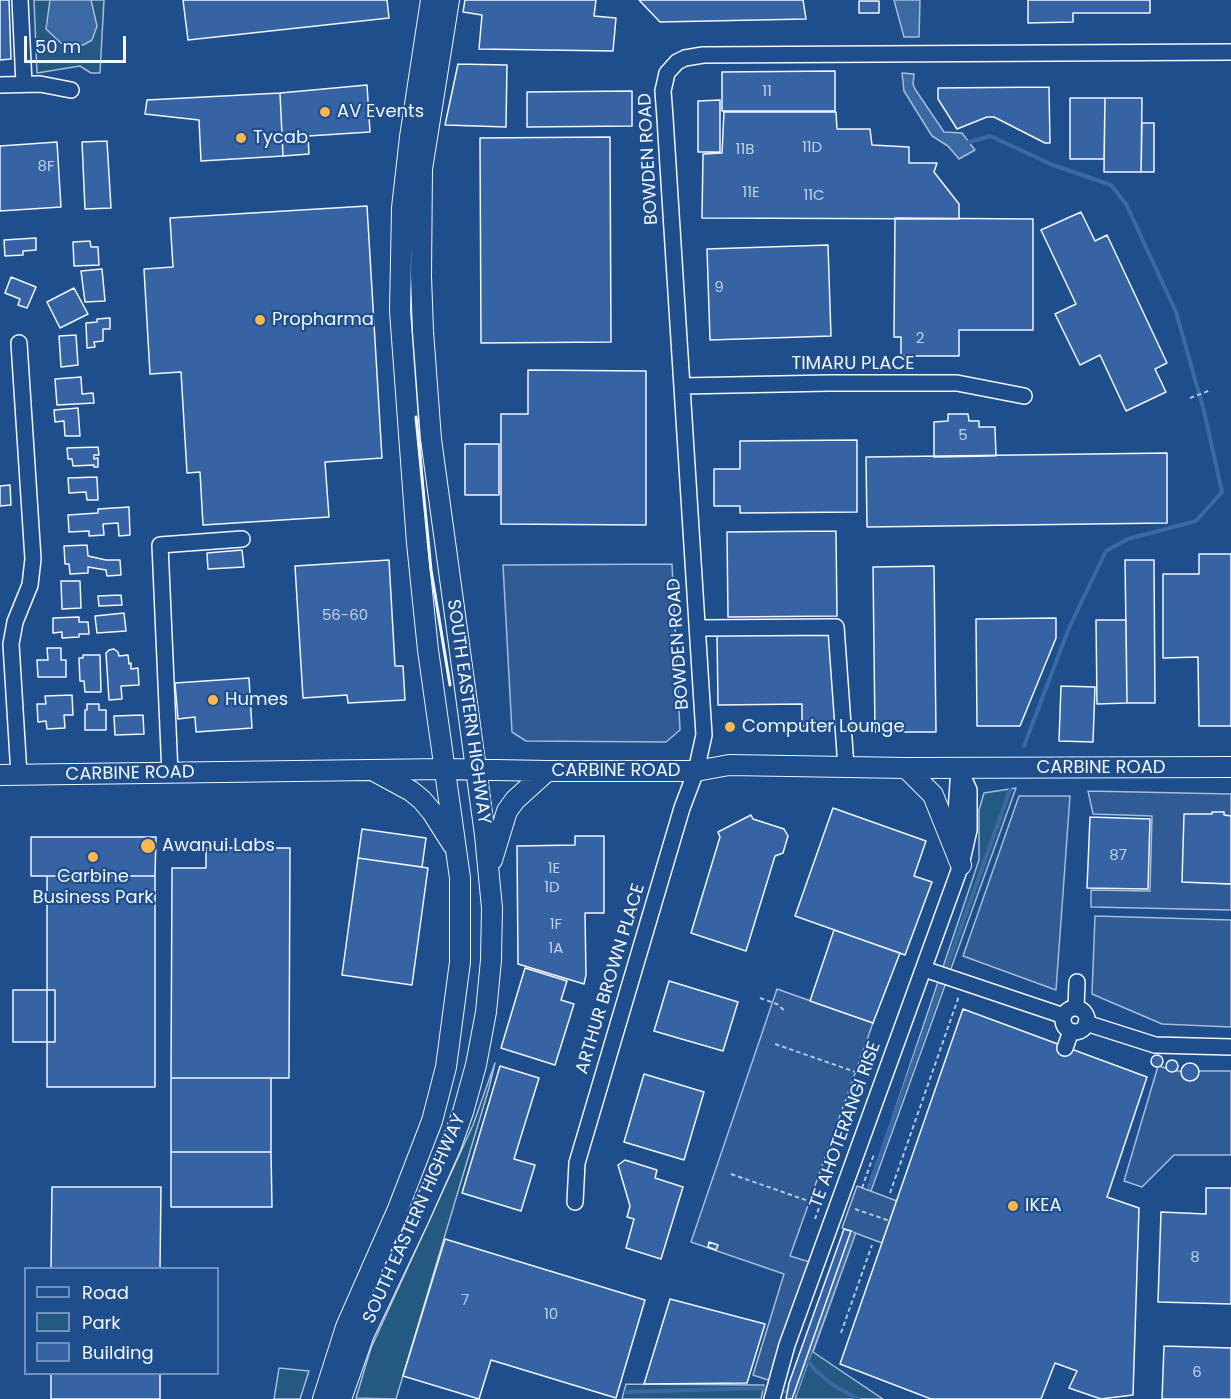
<!DOCTYPE html>
<html>
<head>
<meta charset="utf-8">
<style>
	body { margin:0 }
	#map { position:relative; width:1231px; height:1399px; overflow:hidden; background:#1f4e8c; font-family:Poppins,sans-serif }
	canvas { display:block }
	.legend { position:absolute; left:24px; top:1267px; width:195px; height:108px; box-sizing:border-box; background:#1f4e8c; border:2px solid #7391ba; margin:0; padding:8px 10px; list-style:none; font-size:18px; color:#f2f6ff }
	.legend li { display:flex; align-items:center; gap:12px; height:30px }
	.legend b { width:30px; border:2px solid #7391ba }
	.scale { position:absolute; left:24px; top:36px; width:102px; height:27px; box-sizing:border-box; border:3px solid #f2f6ff; border-top:0; padding-left:8px; font-size:18px; line-height:21px; white-space:nowrap; color:#f2f6ff; -webkit-text-stroke:4px #1f4e8c; paint-order:stroke }
</style>
</head>
<body>
<div id="map">
<canvas width="1231" height="1399"></canvas>
<ul class="legend">
<li><b style="height:8px;background:#1f4e8c"></b>Road</li>
<li><b style="height:16px;background:#245a82"></b>Park</li>
<li><b style="height:16px;background:#3563a3"></b>Building</li>
</ul>
<div class="scale">50 m</div>
</div>
<script>
const c = document.querySelector('canvas').getContext('2d');
c.lineJoin = 'round';
function fillPath(path, color) { c.fillStyle = color; c.fill(path, 'evenodd'); }
const shape = rows => new Path2D(rows.map(r => 'M' + r).join(''));
function trace(path, color, width, dash) { c.strokeStyle = color; c.lineWidth = width; c.lineCap = dash ? 'butt' : 'round'; c.setLineDash(dash || []); c.stroke(path); }
function write(font, color, halo, rows, align = 'center') {
  c.font = font + ' Poppins,sans-serif'; c.lineWidth = 4.5; c.setLineDash([]); c.textBaseline = 'middle'; c.strokeStyle = halo; c.fillStyle = color; for (const [text, x, y, turn = 0] of rows) {
    c.save(); c.translate(x, y); c.rotate((+turn || 0) * Math.PI / 180); c.textAlign = isNaN(turn) ? turn : align; if (halo) c.strokeText(text, 0, 0); c.fillText(text, 0, 0); c.restore();
  }
}
const green = shape([
	[34,0,104,0,100,73,91,73,80,66,37,73,34,0],
	[1016,788,813,1352,883,1399,795,1399,854,1232,979,860,979,810,984,793,1016,788],
	[495,1063,489,1088,396,1399,356,1398,371,1348,473,1125,495,1063],
	[279,1368,309,1371,300,1399,274,1399,279,1368],
	[626,1384,764,1385,761,1399,622,1399,626,1384]
]);
const parking = shape([
	[672,564,680,730,666,742,526,741,512,732,503,565,672,564],
	[1088,791,1231,794,1231,816,1224,815,1224,812,1212,814,1182,882,1231,884,1231,910,1091,907,1091,890,1150,891,1152,816,1093,814,1088,791],
	[1019,796,1070,796,1056,990,963,956,1019,796],
	[1095,916,1231,920,1231,1027,1162,1024,1092,994,1095,916],
	[777,989,873,1023,790,1256,813,1263,780,1384,753,1375,784,1274,691,1242,777,989],
	[1158,1066,1177,1071,1231,1071,1231,1155,1174,1155,1142,1187,1124,1181,1158,1066],
	[857,1186,897,1201,882,1243,842,1228,857,1186]
]);
const water = shape([
	[50,0,91,0,97,26,92,40,83,45,61,43,46,29,50,0],
	[894,0,920,0,919,37,904,37,894,0],
	[902,73,914,74,913,84,915,89,944,132,962,133,975,150,959,159,948,146,932,136,904,91,902,73]
]);
const stream = shape([
	[966,143,990,136,1053,165,1111,185,1126,204,1176,312,1204,411,1222,492,1196,521,1128,539,1106,551,1069,628,1024,746],
	[945,972,1010,790],
	[869,1187,943,979],
	[807,1360,816,1371,833,1385,858,1399],
	[777,1390,795,1393,852,1234],
	[626,1392,759,1388,769,1389]
]);
const building = shape([
	[0,0,9,0,11,59,0,60,0,0],
	[183,0,387,0,389,18,188,40,183,0],
	[465,0,596,0,594,16,616,18,613,51,479,49,482,15,463,12,465,0],
	[639,0,803,0,806,19,660,22,639,0],
	[1028,0,1150,0,1150,13,1073,13,1073,22,1028,23,1028,0],
	[859,1,879,1,879,13,859,13,859,1],
	[458,64,507,65,506,127,445,125,458,64],
	[835,71,835,111,722,111,722,72,835,71],
	[367,85,370,132,308,136,309,154,283,156,280,93,367,85],
	[1049,87,1050,143,1045,143,994,117,987,117,957,129,938,99,938,88,1049,87],
	[632,91,632,126,527,127,527,92,632,91],
	[280,93,283,156,201,161,199,120,145,114,147,100,280,93],
	[1070,98,1105,98,1104,159,1070,159,1070,98],
	[1105,98,1142,98,1141,172,1104,172,1105,98],
	[720,100,720,152,698,152,698,101,720,100],
	[724,112,836,112,837,129,870,129,872,145,909,147,909,163,937,163,934,172,959,204,959,219,702,218,703,154,722,153,724,112],
	[1142,123,1154,123,1154,172,1141,172,1142,123],
	[610,137,611,342,481,343,480,138,610,137],
	[107,141,111,208,85,209,82,142,107,141],
	[57,142,61,207,0,211,0,146,57,142],
	[367,206,382,458,325,462,329,517,203,525,200,472,187,473,181,372,150,374,144,269,173,267,170,218,367,206],
	[1081,212,1095,241,1107,235,1167,363,1155,369,1166,392,1126,411,1100,355,1080,365,1055,314,1076,304,1041,230,1081,212],
	[895,218,1033,219,1033,330,959,330,959,356,901,356,901,337,894,337,895,218],
	[36,238,36,250,23,251,23,255,5,256,4,240,36,238],
	[90,241,91,247,98,247,99,265,74,266,73,242,90,241],
	[828,245,831,336,710,340,707,249,828,245],
	[102,269,105,301,85,302,81,271,102,269],
	[11,277,36,287,27,308,18,305,20,299,5,293,11,277],
	[74,288,88,314,60,328,47,302,74,288],
	[110,318,110,329,103,329,103,341,94,342,95,347,87,348,86,323,97,322,97,319,110,318],
	[76,335,78,365,61,367,59,336,76,335],
	[528,370,646,371,646,525,501,524,501,414,528,414,528,370],
	[81,377,82,394,93,393,94,403,57,405,55,379,81,377],
	[78,408,80,436,65,436,64,421,55,422,54,410,78,408],
	[948,414,968,414,969,421,979,421,979,427,995,427,996,456,934,457,934,422,948,421,948,414],
	[857,440,857,512,740,513,740,506,714,506,714,469,740,469,740,441,857,440],
	[465,444,499,444,499,495,465,495,465,444],
	[98,447,99,455,94,455,94,459,98,458,98,467,94,467,94,465,73,466,72,459,68,459,67,448,98,447],
	[1167,453,1167,523,867,527,866,457,1167,453],
	[97,477,98,500,87,500,86,492,69,493,68,478,97,477],
	[10,485,11,505,0,506,0,486,10,485],
	[129,507,130,535,119,536,118,523,103,524,104,535,89,536,89,531,69,532,68,515,98,513,98,509,129,507],
	[836,531,837,616,728,617,727,532,836,531],
	[87,545,88,556,106,560,120,560,121,575,107,576,106,570,88,567,88,573,70,574,69,564,65,564,64,546,87,545],
	[242,550,244,567,208,569,207,553,242,550],
	[1199,554,1231,554,1231,726,1199,726,1198,657,1163,658,1163,574,1199,574,1199,554],
	[389,560,395,666,403,666,405,700,348,703,347,695,303,698,295,566,389,560],
	[1125,560,1154,560,1155,703,1127,703,1125,560],
	[934,566,936,732,875,732,873,567,934,566],
	[61,581,80,581,81,608,62,609,61,581],
	[121,595,122,605,99,606,98,596,121,595],
	[124,613,126,631,97,633,95,616,124,613],
	[79,617,79,622,88,622,89,634,79,634,79,637,62,638,62,632,53,633,53,618,79,617],
	[1056,618,1056,638,1020,726,977,726,976,619,1056,618],
	[1096,620,1126,620,1127,703,1097,704,1096,620],
	[835,633,836,725,802,726,802,704,718,705,717,634,835,633],
	[47,648,61,648,61,660,66,660,66,677,38,677,37,660,48,660,47,648],
	[114,649,118,652,119,656,128,655,129,664,131,663,131,669,138,668,139,685,121,686,122,699,109,700,106,653,109,650,114,649],
	[83,655,100,655,101,692,85,692,84,681,80,681,79,658,83,658,83,655],
	[249,678,252,728,196,732,195,717,178,719,175,683,249,678],
	[1061,686,1095,687,1093,742,1059,741,1061,686],
	[72,695,73,715,64,715,65,728,47,729,46,721,38,722,37,704,46,704,45,696,72,695],
	[87,704,99,704,99,710,106,710,106,730,85,730,85,710,87,710,87,704],
	[143,715,144,734,115,735,114,716,143,715],
	[833,808,926,841,914,876,932,882,905,955,795,916,833,808],
	[1212,812,1224,812,1224,815,1231,816,1231,884,1182,882,1184,814,1212,814,1212,812],
	[751,815,753,819,784,829,788,836,783,853,775,856,746,951,691,933,720,837,718,832,751,815],
	[1090,817,1150,819,1148,889,1087,888,1090,817],
	[362,829,426,838,422,867,358,858,362,829],
	[575,836,604,836,604,913,585,913,586,975,584,984,518,964,517,846,575,845,575,836],
	[31,837,156,837,155,876,31,876,31,837],
	[206,848,290,848,289,1078,171,1078,172,868,206,868,206,848],
	[358,858,428,868,412,985,342,975,358,858],
	[47,876,155,876,155,1087,47,1087,47,876],
	[834,930,900,953,873,1023,810,1001,834,930],
	[525,968,567,981,561,1000,574,1004,555,1065,501,1048,525,968],
	[669,981,738,1002,723,1051,654,1031,669,981],
	[13,990,55,990,55,1042,13,1042,13,990],
	[963,1009,1147,1077,1107,1197,1139,1208,1133,1395,1101,1399,1069,1388,1077,1371,1055,1363,1041,1399,931,1399,840,1364,963,1009],
	'1151 1061a6 6 0 1 1 12 0a6 6 0 1 1-12 0Z',
	'1166 1066a6 6 0 1 1 12 0a6 6 0 1 1-12 0Z',
	'1181 1072a9 9 0 1 1 18 0a9 9 0 1 1-18 0Z',
	[500,1066,539,1078,514,1159,535,1165,521,1211,462,1193,500,1066],
	[644,1074,704,1092,684,1160,624,1142,644,1074],
	[171,1078,271,1078,271,1152,171,1152,171,1078],
	[171,1152,271,1152,272,1207,171,1207,171,1152],
	[625,1160,657,1170,655,1178,683,1187,661,1259,626,1248,634,1219,627,1217,630,1206,618,1165,625,1160],
	[52,1187,161,1187,160,1268,51,1268,52,1187],
	[1206,1188,1231,1188,1231,1304,1158,1302,1161,1212,1206,1214,1206,1188],
	[844,1229,851,1231,792,1399,786,1399,789,1383,844,1229],
	[445,1239,645,1300,616,1398,491,1360,479,1399,403,1376,445,1239],
	[709,1242,718,1245,716,1250,708,1247,709,1242],
	[670,1299,765,1324,747,1383,644,1384,670,1299],
	[1164,1346,1231,1348,1231,1399,1162,1399,1164,1346],
	[51,1374,160,1374,160,1399,51,1399,51,1374]
]);
const path = shape([
	[1190,398,1211,390],
	[760,998,777,1004,786,1012],
	[775,1044,870,1077],
	[731,1174,820,1205,815,1219],
	[862,1188,874,1154],
	[890,1193,959,996],
	[855,1209,890,1221],
	[841,1333,872,1245]
]);
const minor = shape([
	[20,0,24,84],
	[0,85,40,84,71,90],
	[19,343,33,559,30,585,15,622,11,644,19,775],
	[682,386,829,383,957,383,1024,396],
	[698,628,836,627,846,767],
	[170,774,160,545,242,539],
	[958,845,955,828,959,768],
	[924,969,1064,1016],
	[1076,1008,1077,982],
	'1063 1020a12 12 0 1 1 24 0a12 12 0 1 1-24 0Z',
	[1086,1023,1155,1045,1231,1047],
	[1065,1048,1071,1031],
	[575,1202,577,1163,682,808,696,771,704,735,665,118,663,91,667,73,677,62,685,58,703,55,1231,52],
	[772,1399,787,1345,961,865,969,830,969,790,959,768]
]);
const major = shape([
	[906,768,933,795,961,865],
	[376,772,411,791,422,800,432,812,453,845],
	[0,775,444,769,547,771,696,771,729,765,906,768,1231,767],
	[492,860,507,811,515,800,547,771],
	[323,1399,346,1327,398,1209,432,1121,446,1067,460,962,460,878,428,650,417,543,400,311,402,208,410,137,431,0],
	[341,1399,364,1334,419,1218,451,1146,463,1112,476,1065,486,1012,491,960,492,908,485,835,431,439,423,331,421,276,422,169,449,0]
]);
const wall = shape([
	[416,417,431,570,450,685]
]);
const markers = [
	[325,112,6,"#ffb74d"],
	[241,138,6,"#ffb74d"],
	[260,320,6,"#ffb74d"],
	[213,700,6,"#ffb74d"],
	[730,727,6,"#ffb74d"],
	[148,846,8,"#ffb74d"],
	[93,857,6,"#ffb74d"],
	[1013,1206,6,"#ffb74d"]
];
const numberNames = [
	["11",767,92],
	["11D",812,148],
	["11B",745,150],
	["8F",46,167],
	["11E",751,193],
	["11C",814,196],
	["9",719,288],
	["2",920,339],
	["5",963,436],
	["56-60",345,616],
	["87",1118,856],
	["1E",554,869],
	["1D",552,888],
	["1F",556,925],
	["1A",556,949],
	["8",1195,1258],
	["7",465,1301],
	["10",551,1315],
	["6",1197,1373]
];
const poiNames = [
	["AV Events",337,112],
	["Tycab",253,138],
	["Propharma",272,320],
	["Humes",225,700],
	["Computer Lounge",742,727],
	["Awanui Labs",162,846],
	["Carbine",93,877,"center"],
	["Business Park",93,898,"center"],
	["IKEA",1025,1206]
];
const streetNames = [
	["BOWDEN ROAD",649,159,-93],
	["TIMARU PLACE",853,364],
	["BOWDEN ROAD",679,644,-94],
	["SOUTH EASTERN HIGHWAY",468,712,82],
	["CARBINE ROAD",1101,768],
	["CARBINE ROAD",616,771],
	["CARBINE ROAD",130,774,-1],
	["ARTHUR BROWN PLACE",611,979,-73],
	["TE AHOTERANGI RISE",846,1125,-70],
	["SOUTH EASTERN HIGHWAY",415,1219,-66]
];
fillPath(green, '#245a82');
trace(green, '#a8bbd7', 1.5);
fillPath(parking, '#305b95');
trace(parking, '#a8bbd7', 1.5);
fillPath(water, '#3b69a3');
trace(water, '#a8bbd7', 1.5);
trace(stream, '#3b69a3', 4);
fillPath(building, '#3563a3');
trace(building, '#f2f6ff', 1.5);
trace(minor, '#f2f6ff', 18);
trace(major, '#f2f6ff', 22);
trace(path, '#b3c4dc', 2, [4.5, 3]);
trace(minor, '#1f4e8c', 15);
trace(major, '#1f4e8c', 20);
trace(wall, '#f2f6ff', 3);
for (const [x, y, r, color] of markers) { const dot = new Path2D(); dot.arc(x, y, r, 0, 2 * Math.PI); c.fillStyle = color; c.fill(dot); trace(dot, '#1f4e8c', 2); }
write('15px', '#c3d1e8', null, numberNames);
write('18px', '#f2f6ff', '#1f4e8c', poiNames, 'left');
write('18px', '#f2f6ff', '#1f4e8c', streetNames);
</script>
</body>
</html>
